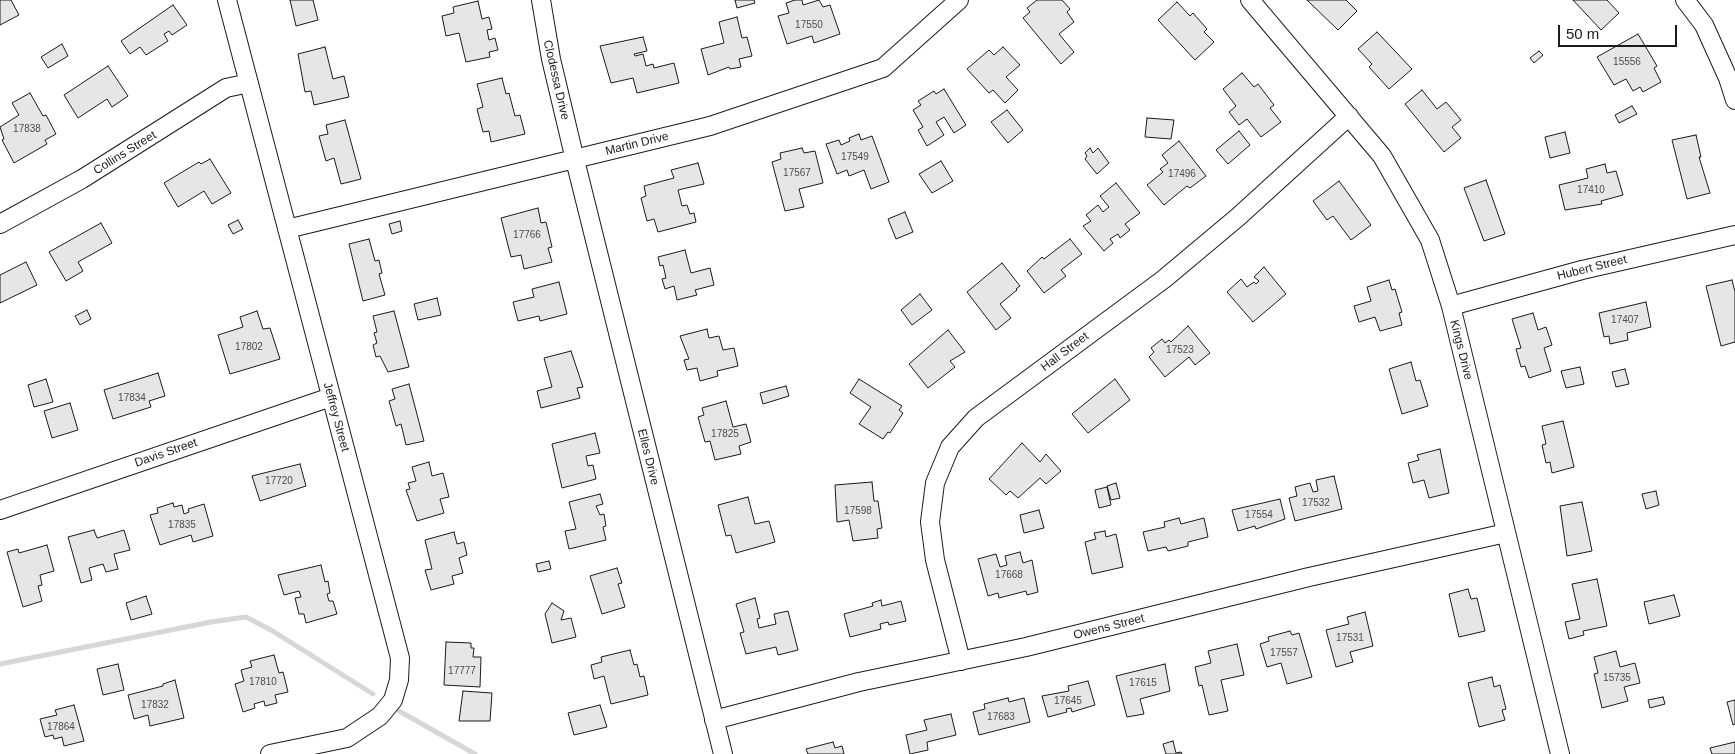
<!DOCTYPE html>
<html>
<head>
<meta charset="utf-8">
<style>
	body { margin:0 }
	#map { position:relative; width:1735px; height:754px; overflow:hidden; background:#fff; font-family:Helvetica,sans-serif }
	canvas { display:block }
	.scale { position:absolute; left:1558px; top:25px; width:119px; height:22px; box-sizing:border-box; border:2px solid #1a1a1a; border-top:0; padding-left:6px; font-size:15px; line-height:18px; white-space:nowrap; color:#1a1a1a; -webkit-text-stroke:4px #fff; paint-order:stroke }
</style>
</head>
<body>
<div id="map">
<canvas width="1735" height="754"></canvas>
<div class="scale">50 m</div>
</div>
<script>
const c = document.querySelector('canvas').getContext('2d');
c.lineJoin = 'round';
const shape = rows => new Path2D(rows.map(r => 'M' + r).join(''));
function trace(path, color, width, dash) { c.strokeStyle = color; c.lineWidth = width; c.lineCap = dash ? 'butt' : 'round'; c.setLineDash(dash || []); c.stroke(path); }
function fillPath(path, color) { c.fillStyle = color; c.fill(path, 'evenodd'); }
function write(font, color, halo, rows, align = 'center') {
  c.font = font + ' Helvetica,sans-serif'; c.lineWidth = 4; c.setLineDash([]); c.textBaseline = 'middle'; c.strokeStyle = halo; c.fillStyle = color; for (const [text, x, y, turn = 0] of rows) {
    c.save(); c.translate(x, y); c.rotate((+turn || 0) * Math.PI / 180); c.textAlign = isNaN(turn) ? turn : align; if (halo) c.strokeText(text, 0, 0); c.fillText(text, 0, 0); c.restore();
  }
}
const stream = shape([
	[0,664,211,622,246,617,271,630,373,694],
	[399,711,475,754]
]);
const building = shape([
	[0,0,11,0,19,15,0,25,0,0],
	[290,0,313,0,318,20,296,26,290,0],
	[735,0,754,0,755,3,737,8,735,0],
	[795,0,802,0,803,5,819,0,823,7,830,5,840,34,814,43,812,36,787,44,778,16,789,13,786,3,795,0],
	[1037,0,1062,0,1070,9,1067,12,1074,22,1059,34,1074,52,1061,64,1023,18,1030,12,1027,8,1037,0],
	[1307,0,1346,0,1357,11,1338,30,1307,0],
	[1573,0,1607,0,1619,13,1601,30,1573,0],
	[478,1,482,19,489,17,492,29,487,30,489,40,495,38,498,50,489,52,490,57,466,62,459,33,446,36,442,16,454,13,453,7,478,1],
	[1177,2,1190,16,1193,13,1207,29,1204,32,1214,42,1195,60,1158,20,1177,2],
	[173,5,187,25,172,35,169,31,164,34,168,41,146,55,140,47,130,54,121,41,173,5],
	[737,17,742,38,747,37,752,56,739,59,741,67,730,69,729,67,708,75,701,49,724,43,719,22,737,17],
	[1377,32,1412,69,1389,89,1369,67,1372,64,1358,49,1377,32],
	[1638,34,1657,66,1654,68,1661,82,1643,92,1640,87,1633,91,1626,79,1614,85,1597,57,1638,34],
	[643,37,647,51,634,54,635,56,643,54,646,66,653,64,654,68,674,63,679,83,637,93,633,78,611,83,600,46,643,37],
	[62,44,68,56,48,68,41,57,62,44],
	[325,47,333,79,344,76,349,97,314,105,311,91,305,92,298,54,325,47],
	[1003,47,1020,65,1006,77,1018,90,1005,103,993,90,989,93,967,69,989,50,994,55,1003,47],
	[1539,51,1543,55,1534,63,1530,58,1539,51],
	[108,66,128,96,112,107,107,99,78,118,64,95,108,66],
	[1242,73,1254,87,1258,84,1274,105,1270,108,1281,122,1261,137,1247,119,1239,125,1229,112,1236,106,1223,89,1242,73],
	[502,78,506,94,509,93,515,116,520,115,525,134,491,142,489,131,483,132,477,109,483,107,477,84,502,78],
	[944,89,966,125,954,133,944,117,936,122,944,135,927,146,918,130,923,127,913,110,921,105,918,101,934,91,936,94,944,89],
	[1422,90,1437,109,1446,102,1461,120,1452,127,1461,138,1444,152,1405,104,1422,90],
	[30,93,43,116,46,115,56,134,45,140,47,144,14,163,2,140,4,139,0,127,19,115,12,103,30,93],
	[1632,106,1637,114,1619,123,1615,115,1632,106],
	[1007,110,1023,130,1008,143,991,122,1007,110],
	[1147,118,1174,120,1171,139,1145,137,1147,118],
	[345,120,361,179,341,184,334,158,326,161,319,136,328,134,326,125,345,120],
	[1239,131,1250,145,1228,164,1216,150,1239,131],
	[1565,132,1570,153,1550,158,1545,137,1565,132],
	[859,134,861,140,872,136,889,182,871,189,864,170,849,176,847,170,837,174,826,144,839,140,841,145,850,141,849,138,859,134],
	[1696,135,1701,157,1699,157,1710,193,1687,199,1672,140,1696,135],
	[1179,141,1206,176,1190,188,1187,186,1164,205,1147,185,1163,172,1160,169,1168,163,1162,155,1179,141],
	[802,148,804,153,815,151,823,183,799,189,804,207,785,211,772,162,781,159,780,153,802,148],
	[1090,148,1093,153,1098,148,1109,163,1097,174,1085,159,1087,156,1085,153,1090,148],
	[210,159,231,193,212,204,204,191,178,207,164,183,199,162,201,164,210,159],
	[941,161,953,181,932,193,919,174,941,161],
	[698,163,704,184,678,190,682,206,687,205,690,214,694,213,696,222,658,232,654,219,647,221,641,198,646,196,644,186,674,178,671,170,698,163],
	[1605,164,1607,173,1616,171,1623,195,1601,201,1602,204,1565,210,1559,185,1588,178,1586,169,1605,164],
	[1486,180,1505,234,1484,241,1464,188,1486,180],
	[1339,181,1371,225,1351,240,1333,216,1327,220,1313,201,1339,181],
	[1116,183,1140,213,1125,224,1130,230,1120,238,1118,234,1110,239,1113,243,1104,251,1083,226,1091,221,1086,215,1098,205,1103,212,1109,207,1100,196,1116,183],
	[538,208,541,223,546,222,552,247,548,248,552,262,524,269,521,255,511,257,501,218,538,208],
	[905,212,913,232,896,239,888,219,905,212],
	[238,220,243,229,233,234,228,225,238,220],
	[400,221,402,231,392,234,389,224,400,221],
	[101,223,112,243,78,262,83,271,66,281,49,252,101,223],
	[369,239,375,261,379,260,382,273,379,274,385,295,363,301,349,244,369,239],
	[1070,239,1082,254,1061,270,1066,276,1044,293,1027,271,1042,257,1044,259,1070,239],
	[685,250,691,273,710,268,714,285,695,290,697,295,677,300,674,286,665,289,662,279,666,278,663,265,660,266,658,257,685,250],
	[26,262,37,285,0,303,0,275,26,262],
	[1002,263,1020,286,1016,289,1017,290,1000,304,1011,318,996,330,967,292,1002,263],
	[1264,267,1286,294,1253,322,1227,292,1241,279,1247,287,1254,282,1256,284,1259,281,1254,277,1264,267],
	[1389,280,1392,290,1395,289,1402,312,1399,313,1402,325,1380,331,1375,317,1359,322,1354,306,1371,301,1367,287,1389,280],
	[1732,280,1735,292,1735,342,1721,346,1706,286,1732,280],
	[559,282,567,314,540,321,539,316,518,321,513,302,534,297,532,289,559,282],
	[920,294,932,310,912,325,901,310,920,294],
	[437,298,441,315,418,320,414,304,437,298],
	[1646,302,1651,327,1627,333,1628,340,1610,344,1609,336,1604,337,1599,313,1646,302],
	[87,310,91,319,80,325,75,316,87,310],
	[257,311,263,329,270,328,280,359,230,374,218,335,243,327,240,317,257,311],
	[394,311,409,367,388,372,380,356,376,357,373,345,377,343,374,333,377,332,373,316,394,311],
	[1533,313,1538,330,1546,327,1552,345,1544,348,1551,371,1529,378,1525,366,1521,367,1516,349,1521,348,1512,319,1533,313],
	[1188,326,1210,353,1195,365,1189,357,1165,377,1149,357,1154,352,1151,348,1162,339,1165,343,1169,340,1171,342,1188,326],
	[707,329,709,338,719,336,723,350,734,348,738,366,717,371,718,376,700,381,697,368,687,370,684,360,689,359,680,336,707,329],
	[948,330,965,352,950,361,955,367,928,388,909,364,948,330],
	[571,351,583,387,577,388,580,398,541,408,537,391,552,387,544,358,571,351],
	[1411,362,1416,381,1420,380,1428,406,1402,414,1389,369,1411,362],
	[1580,367,1584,384,1566,388,1561,371,1580,367],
	[1625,369,1629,384,1616,387,1612,372,1625,369],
	[158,373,165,396,149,401,151,407,113,419,104,390,158,373],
	[46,379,53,402,34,407,28,385,46,379],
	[859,379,902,406,899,410,903,413,890,433,888,432,883,439,859,424,871,407,850,393,859,379],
	[1115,379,1130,400,1088,433,1072,414,1115,379],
	[409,384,424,441,406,445,401,424,396,426,389,401,395,399,392,389,409,384],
	[786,386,789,396,763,404,760,393,786,386],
	[726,401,733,427,746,424,751,442,739,446,741,454,715,460,710,441,705,442,698,417,704,415,702,408,726,401],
	[70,403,78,430,52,438,44,411,70,403],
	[1563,421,1574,467,1552,473,1550,462,1546,463,1542,445,1546,444,1542,426,1563,421],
	[595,433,600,453,586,456,588,466,593,465,596,479,562,488,552,444,595,433],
	[1022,443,1040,462,1046,454,1061,471,1046,484,1040,478,1018,498,1010,491,1006,495,989,479,1022,443],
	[1440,449,1449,493,1429,498,1424,480,1413,483,1408,463,1419,460,1417,455,1440,449],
	[429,462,432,476,443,473,449,497,440,499,444,513,417,521,406,490,410,489,408,483,416,481,412,467,429,462],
	[300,464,306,486,260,501,252,476,300,464],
	[1334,476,1342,509,1295,521,1289,498,1297,496,1295,487,1310,483,1313,492,1318,491,1316,480,1334,476],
	[872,482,874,501,878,501,882,528,877,529,878,538,853,541,849,520,837,522,835,485,872,482],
	[1116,483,1120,498,1111,500,1107,486,1116,483],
	[1107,487,1111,505,1099,508,1095,490,1107,487],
	[1656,491,1659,505,1646,509,1642,494,1656,491],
	[600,494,603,504,596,506,600,515,604,514,606,526,603,527,606,540,569,549,565,531,576,529,569,502,600,494],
	[748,497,755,524,769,521,775,542,736,553,731,535,726,536,718,505,748,497],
	[1280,499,1285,519,1256,529,1255,526,1238,531,1232,510,1280,499],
	[1582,502,1592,551,1567,556,1560,506,1582,502],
	[173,503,174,507,182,505,184,514,189,512,188,509,204,504,213,536,193,542,191,535,160,545,150,515,158,513,157,508,173,503],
	[1039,510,1044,528,1024,533,1020,515,1039,510],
	[1179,518,1181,524,1204,518,1208,537,1188,542,1188,546,1168,551,1166,547,1148,551,1143,532,1165,527,1164,522,1179,518],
	[94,530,97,538,124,530,130,550,114,554,118,569,106,572,103,564,89,568,92,580,81,583,68,537,94,530],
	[1105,531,1106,537,1116,534,1123,567,1092,574,1085,542,1096,539,1094,533,1105,531],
	[454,532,457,544,464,542,467,555,459,558,463,573,452,576,454,584,431,590,425,570,432,569,425,540,454,532],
	[47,545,54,571,40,575,42,585,38,586,42,601,23,607,7,552,18,549,19,553,47,545],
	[1020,552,1023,563,1032,560,1038,592,1027,595,1026,591,999,598,998,593,988,596,978,559,996,554,1000,567,1007,565,1005,556,1020,552],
	[549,561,551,569,538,572,536,564,549,561],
	[321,565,325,582,328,581,330,593,327,594,329,601,333,601,337,614,306,623,304,614,299,614,295,598,301,597,299,591,284,595,278,575,321,565],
	[617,568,622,583,618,584,625,607,602,614,590,576,617,568],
	[1597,579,1607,626,1583,631,1584,635,1569,639,1565,622,1580,619,1572,584,1597,579],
	[1468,589,1471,599,1477,598,1485,631,1459,637,1449,594,1468,589],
	[1674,595,1680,616,1649,624,1644,602,1674,595],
	[146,596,152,614,131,620,126,603,146,596],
	[755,598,760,618,757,619,759,628,776,624,774,614,788,611,798,650,778,655,776,647,746,654,740,633,744,632,736,604,755,598],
	[881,600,882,606,901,601,906,621,889,625,888,622,880,624,881,629,850,637,844,614,873,606,872,603,881,600],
	[552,603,564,611,561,620,571,618,576,637,552,643,545,614,552,603],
	[1365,612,1373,646,1350,652,1353,662,1336,667,1326,630,1349,624,1347,617,1365,612],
	[1290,631,1292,635,1299,633,1312,677,1287,684,1281,663,1267,667,1260,644,1269,641,1268,637,1290,631],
	[446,642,471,643,471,648,474,648,473,657,481,657,480,687,444,685,446,642],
	[1237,644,1244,675,1221,680,1228,711,1209,715,1202,685,1199,686,1195,667,1211,663,1208,651,1237,644],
	[630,650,634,665,637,664,640,677,644,676,648,695,611,704,604,676,594,679,591,665,602,662,601,657,630,650],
	[1616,651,1620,667,1635,663,1640,683,1624,687,1628,701,1602,708,1594,674,1598,673,1594,657,1616,651],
	[274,655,279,673,283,672,288,692,275,695,277,703,265,706,264,701,254,704,255,708,243,712,235,684,244,681,241,670,252,667,250,661,274,655],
	[118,664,124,690,103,695,97,669,118,664],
	[1165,664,1170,691,1140,699,1144,714,1127,717,1116,676,1165,664],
	[1492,677,1494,687,1500,685,1506,709,1502,710,1505,720,1479,727,1468,683,1492,677],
	[175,680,184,718,150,726,148,715,134,719,128,695,163,686,163,684,175,680],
	[1088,681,1095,705,1072,712,1071,708,1066,709,1067,712,1048,717,1042,696,1069,691,1068,686,1088,681],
	[463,691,492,693,490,721,459,721,463,691],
	[1663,697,1665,704,1650,708,1648,700,1663,697],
	[1008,698,1009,702,1024,698,1030,722,979,735,973,712,985,709,984,704,1008,698],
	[1735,700,1735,724,1733,725,1727,702,1735,700],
	[74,705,84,741,64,746,62,737,54,739,53,735,45,737,40,719,57,715,55,710,74,705],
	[600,705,607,727,574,735,568,713,600,705],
	[951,714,956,735,927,742,928,750,910,754,906,735,927,730,924,720,951,714],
	[1173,741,1176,753,1181,752,1182,754,1166,754,1163,744,1173,741],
	[833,742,835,748,842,746,844,754,808,754,806,749,833,742],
	[1735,742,1735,754,1712,754,1710,748,1735,742]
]);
const minor = shape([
	[227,0,400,658,399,680,393,700,380,716,347,738,270,754],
	[541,0,551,59,575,160,723,754],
	[1250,0,1382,156,1430,240,1451,306,1560,754],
	[1685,0,1704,25,1728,78,1735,100],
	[0,224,82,179,226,88,249,83],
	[287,229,710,126,883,68,959,0],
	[1451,306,1582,270,1735,235],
	[0,510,331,397],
	[961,661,935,560,930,522,935,483,950,447,976,418,1164,279,1238,217,1349,116],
	[714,720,859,682,1026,647,1309,577,1506,533]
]);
const numberNames = [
	["17550",809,25],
	["15556",1627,62],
	["17838",27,129],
	["17549",855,157],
	["17567",797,173],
	["17496",1182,174],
	["17410",1591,190],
	["17766",527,235],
	["17407",1625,320],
	["17802",249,347],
	["17523",1180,350],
	["17834",132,398],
	["17825",725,434],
	["17720",279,481],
	["17532",1316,503],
	["17598",858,511],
	["17554",1259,515],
	["17835",182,525],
	["17668",1009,575],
	["17531",1350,638],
	["17557",1284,653],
	["17777",462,671],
	["15735",1617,678],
	["17810",263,682],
	["17615",1143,683],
	["17645",1068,701],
	["17832",155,705],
	["17683",1001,717],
	["17864",61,727]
];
const streetNames = [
	["Clodessa Drive",556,80,77],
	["Martin Drive",637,144,-14],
	["Collins Street",125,153,-32],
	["Hubert Street",1592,268,-14],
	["Kings Drive",1461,350,76],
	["Hall Street",1065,352,-37],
	["Jeffrey Street",336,417,75],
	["Davis Street",166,453,-19],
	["Elles Drive",648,457,76],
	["Owens Street",1109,627,-14]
];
trace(stream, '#d7d7d7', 5);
fillPath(building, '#e6e6e6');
trace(building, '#1a1a1a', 1);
trace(minor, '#1a1a1a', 20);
trace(minor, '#fff', 18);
write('10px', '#4d4d4d', null, numberNames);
write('12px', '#1a1a1a', '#fff', streetNames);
</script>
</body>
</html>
